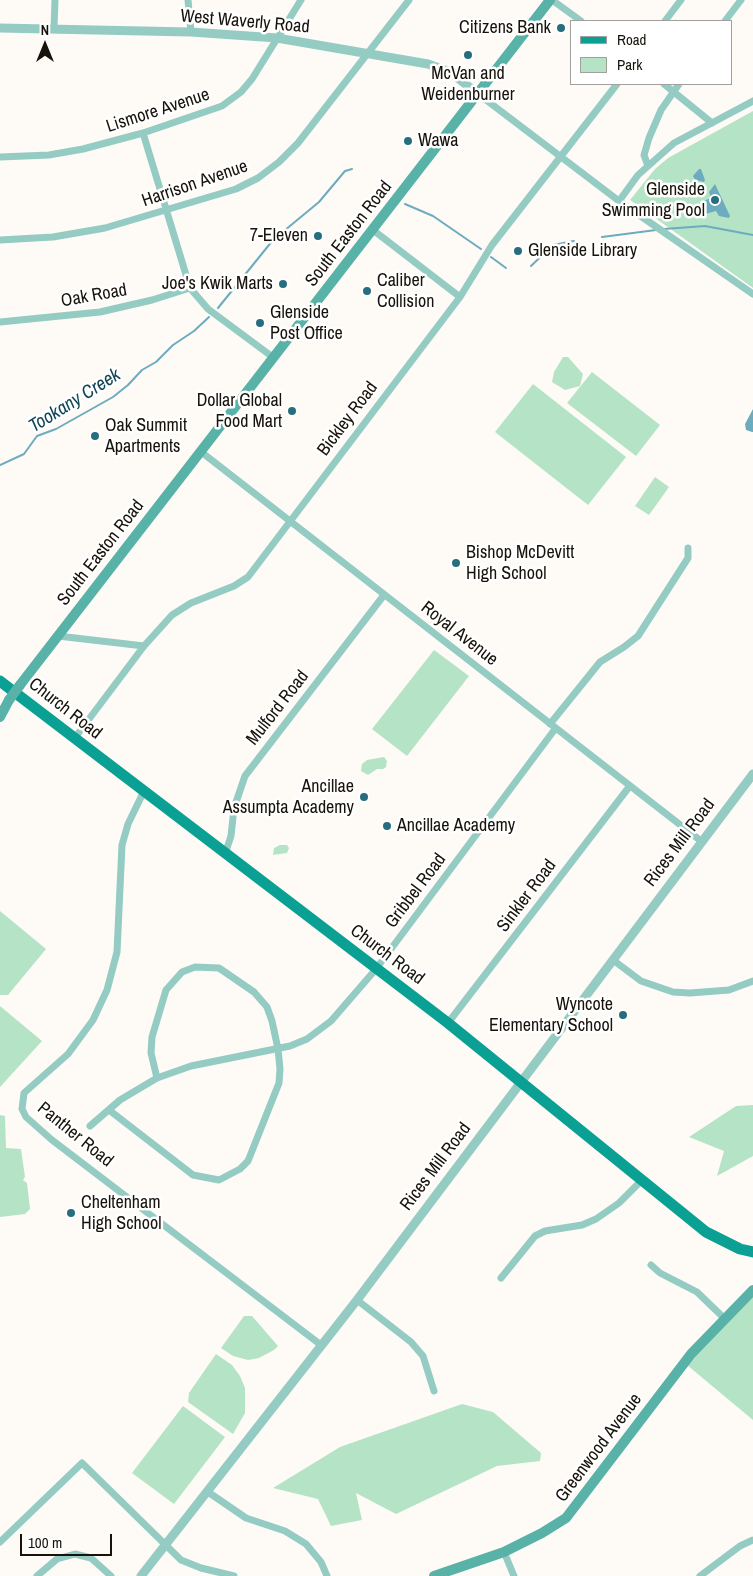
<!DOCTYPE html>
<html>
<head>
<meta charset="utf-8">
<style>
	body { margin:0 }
	#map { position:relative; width:753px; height:1576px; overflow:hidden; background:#fefbf6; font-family:"Archivo Narrow",sans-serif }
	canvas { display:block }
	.legend { position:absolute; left:570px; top:20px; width:162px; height:65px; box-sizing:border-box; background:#fff; border:1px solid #a2a09d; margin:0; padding:6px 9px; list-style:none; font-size:15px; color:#17120a }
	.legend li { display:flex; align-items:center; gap:10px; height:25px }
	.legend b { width:25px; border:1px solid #a2a09d }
	.north { position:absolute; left:20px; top:20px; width:50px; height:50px; -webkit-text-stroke:4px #fff; paint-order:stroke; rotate:0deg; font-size:14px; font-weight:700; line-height:20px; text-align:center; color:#17120a }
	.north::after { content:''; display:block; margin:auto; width:18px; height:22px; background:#17120a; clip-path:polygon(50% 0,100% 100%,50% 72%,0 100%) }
	.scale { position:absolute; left:20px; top:1534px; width:92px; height:22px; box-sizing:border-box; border:2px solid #17120a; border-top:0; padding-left:6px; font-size:15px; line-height:18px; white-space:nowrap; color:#17120a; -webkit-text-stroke:4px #fff; paint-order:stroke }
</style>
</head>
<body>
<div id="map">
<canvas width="753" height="1576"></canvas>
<ul class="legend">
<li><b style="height:6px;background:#0ba094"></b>Road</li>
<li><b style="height:14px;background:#b5e3c6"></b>Park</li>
</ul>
<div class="north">N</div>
<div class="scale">100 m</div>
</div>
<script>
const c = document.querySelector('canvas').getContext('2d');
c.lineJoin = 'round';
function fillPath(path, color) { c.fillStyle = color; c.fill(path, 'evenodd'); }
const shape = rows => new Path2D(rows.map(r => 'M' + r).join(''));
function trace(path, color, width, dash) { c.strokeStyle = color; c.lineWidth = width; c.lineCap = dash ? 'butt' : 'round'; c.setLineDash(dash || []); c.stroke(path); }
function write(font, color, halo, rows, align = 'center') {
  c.font = font + ' "Archivo Narrow",sans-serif'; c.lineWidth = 5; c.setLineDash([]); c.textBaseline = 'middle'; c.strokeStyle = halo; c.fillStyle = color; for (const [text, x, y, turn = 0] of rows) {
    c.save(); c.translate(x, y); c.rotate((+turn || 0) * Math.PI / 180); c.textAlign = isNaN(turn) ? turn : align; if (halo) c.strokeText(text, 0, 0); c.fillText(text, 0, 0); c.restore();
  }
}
const green = shape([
	[753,111,753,288,630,200,655,169,668,158],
	[563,357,568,357,583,374,580,386,565,390,552,382,554,372],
	[592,372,660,425,636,456,567,403],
	[533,384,626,457,588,505,495,432],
	[655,477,669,487,649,515,635,506],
	[434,650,469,676,407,756,372,729],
	[384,757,387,761,386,767,383,769,377,769,368,775,361,771,362,764,367,760],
	[280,845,287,845,289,848,287,853,273,855,274,848],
	[0,911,46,949,8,995,0,995],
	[0,1006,42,1041,0,1087],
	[753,1105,753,1156,717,1176,724,1151,689,1137,736,1106],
	[0,1115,5,1116,6,1148,21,1149,25,1177,23,1180,27,1183,30,1209,25,1214,0,1217],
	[753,1295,753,1420,687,1365],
	[244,1316,252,1316,278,1346,274,1350,259,1358,248,1360,233,1356,221,1348],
	[216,1354,232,1365,240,1376,245,1388,245,1413,233,1434,188,1402,189,1393],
	[462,1404,493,1412,541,1453,540,1461,497,1466,396,1514,356,1493,362,1520,331,1526,318,1499,273,1488,340,1447],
	[183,1406,225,1437,174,1504,132,1473]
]);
const water = shape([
	[699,169,701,169,705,180,704,182,695,180,693,176],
	[715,184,730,216,729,218,719,216,716,211,705,214,701,202,711,198,709,192],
	[753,409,753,432,752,432,746,430,745,424]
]);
const stream = shape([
	[405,204,433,216,481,249],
	[664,229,705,226,753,235],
	[602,237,656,230],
	[491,257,506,268],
	[531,266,553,245,574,241],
	[218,308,273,240,319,202,345,171,352,169],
	[0,465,24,454,37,436,56,429,113,397,128,385,142,370,156,362,173,345,194,331,209,317]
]);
const minor = shape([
	[188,0,191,32],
	[552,0,581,21],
	[665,21,681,0],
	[725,21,741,0],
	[54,28,55,0],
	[664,84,712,123],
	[477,93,619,201,753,294],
	[143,133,190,288,208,309,274,358],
	[0,157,49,155,83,149,143,133,222,106,241,92,252,79,301,0],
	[648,166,644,155,649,138,661,110,679,84],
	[619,201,638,175,674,143,753,101],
	[373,230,460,297],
	[0,240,53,237,105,228,236,189,258,178,279,162,298,143,409,0],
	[0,322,100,312,152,300,190,288],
	[200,451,701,841],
	[58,636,144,646],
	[550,724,600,662,624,647,638,636,688,558,688,548],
	[74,739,144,646,172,615,191,603,234,586,248,577,460,297,492,245,617,84],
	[144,791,128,824,122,845,117,952,107,990,93,1020,68,1054,24,1093,22,1109,26,1117,52,1140,321,1345],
	[225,854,231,836,234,808,245,776,384,595],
	[613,960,641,981,673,992,690,993,729,990,753,981],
	[448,1023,629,787],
	[109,1110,193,1175,219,1180,240,1169,248,1161,279,1083,280,1069,278,1049,272,1021,267,1007,254,992,219,968,195,967,182,972,166,990,152,1037,151,1053,157,1078],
	[90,1126,120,1100,157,1078,191,1066,290,1046,307,1039,331,1021,376,969,555,729],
	[651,1265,660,1273,697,1292,725,1319],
	[501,1278,535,1236,545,1231,582,1225,596,1219,619,1203,643,1179],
	[357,1300,411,1342,423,1356,434,1391],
	[208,1492,246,1518,285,1531,306,1544,321,1562,327,1576],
	[0,1542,82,1463,181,1560,201,1568,234,1576],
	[504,1552,514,1576],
	[37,1576,57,1559,75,1554,91,1558,111,1576],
	[700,1576,740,1546,753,1540]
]);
const tertiary = shape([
	[0,28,191,32,277,38,428,64,450,72,477,93],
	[141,1576,357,1300,753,774]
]);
const secondary = shape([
	[20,685,550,0],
	[0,717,9,700],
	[434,1576,504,1552,542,1533,566,1518,691,1354,753,1290]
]);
const primary = shape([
	[0,681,448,1023,706,1232,740,1249,753,1252]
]);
const secondaryBridge = shape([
	[9,700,20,685]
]);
const markers = [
	[561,28,5,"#286d7d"],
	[468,55,5,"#286d7d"],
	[408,141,5,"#286d7d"],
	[715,200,5,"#286d7d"],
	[318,236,5,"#286d7d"],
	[518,251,5,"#286d7d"],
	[283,284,5,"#286d7d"],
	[367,291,5,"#286d7d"],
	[260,323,5,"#286d7d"],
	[292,411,5,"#286d7d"],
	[95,436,5,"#286d7d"],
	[456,563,5,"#286d7d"],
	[364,797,5,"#286d7d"],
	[387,826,5,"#286d7d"],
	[623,1015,5,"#286d7d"],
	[71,1213,5,"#286d7d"]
];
const streetNames = [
	["West Waverly Road",245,22,5],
	["Lismore Avenue",158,111,-18],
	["Harrison Avenue",195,184,-19],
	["South Easton Road",349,234,-52],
	["Oak Road",94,296,-10],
	["Bickley Road",348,419,-53],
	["South Easton Road",101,553,-52],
	["Royal Avenue",459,634,38],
	["Mulford Road",278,708,-52],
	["Church Road",65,709,38],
	["Rices Mill Road",680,843,-53],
	["Gribbel Road",416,891,-53],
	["Sinkler Road",527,896,-53],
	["Church Road",387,955,37],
	["Panther Road",75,1135,39],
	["Rices Mill Road",436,1167,-53],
	["Greenwood Avenue",599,1448,-53]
];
const poiNames = [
	["Citizens Bank",551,28,"right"],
	["McVan and",468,74,"center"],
	["Weidenburner",468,95,"center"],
	["Wawa",418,141],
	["Glenside",705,190,"right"],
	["Swimming Pool",705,211,"right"],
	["7-Eleven",308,236,"right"],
	["Glenside Library",528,251],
	["Caliber",377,281],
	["Collision",377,302],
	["Joe's Kwik Marts",273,284,"right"],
	["Glenside",270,313],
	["Post Office",270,334],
	["Dollar Global",282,401,"right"],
	["Food Mart",282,422,"right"],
	["Oak Summit",105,426],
	["Apartments",105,447],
	["Bishop McDevitt",466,553],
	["High School",466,574],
	["Ancillae",354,787,"right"],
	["Assumpta Academy",354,808,"right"],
	["Ancillae Academy",397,826],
	["Wyncote",613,1005,"right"],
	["Elementary School",613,1026,"right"],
	["Cheltenham",81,1203],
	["High School",81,1224]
];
const waterNames = [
	["Tookany Creek",75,401,-32]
];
fillPath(green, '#b5e3c6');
fillPath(water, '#6dabbf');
trace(stream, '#6dabbf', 2);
trace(minor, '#94cbc3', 7);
trace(tertiary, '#94cbc3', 9);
trace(secondary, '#58b2a7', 10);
trace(primary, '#0ba094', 11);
trace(secondaryBridge, '#58b2a7', 10);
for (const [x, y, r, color] of markers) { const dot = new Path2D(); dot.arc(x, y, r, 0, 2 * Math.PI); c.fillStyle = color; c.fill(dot); trace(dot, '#fff', 2); }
write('18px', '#17120a', '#fff', streetNames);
write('18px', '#17120a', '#fff', poiNames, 'left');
write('italic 19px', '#104655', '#fff', waterNames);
</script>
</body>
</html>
